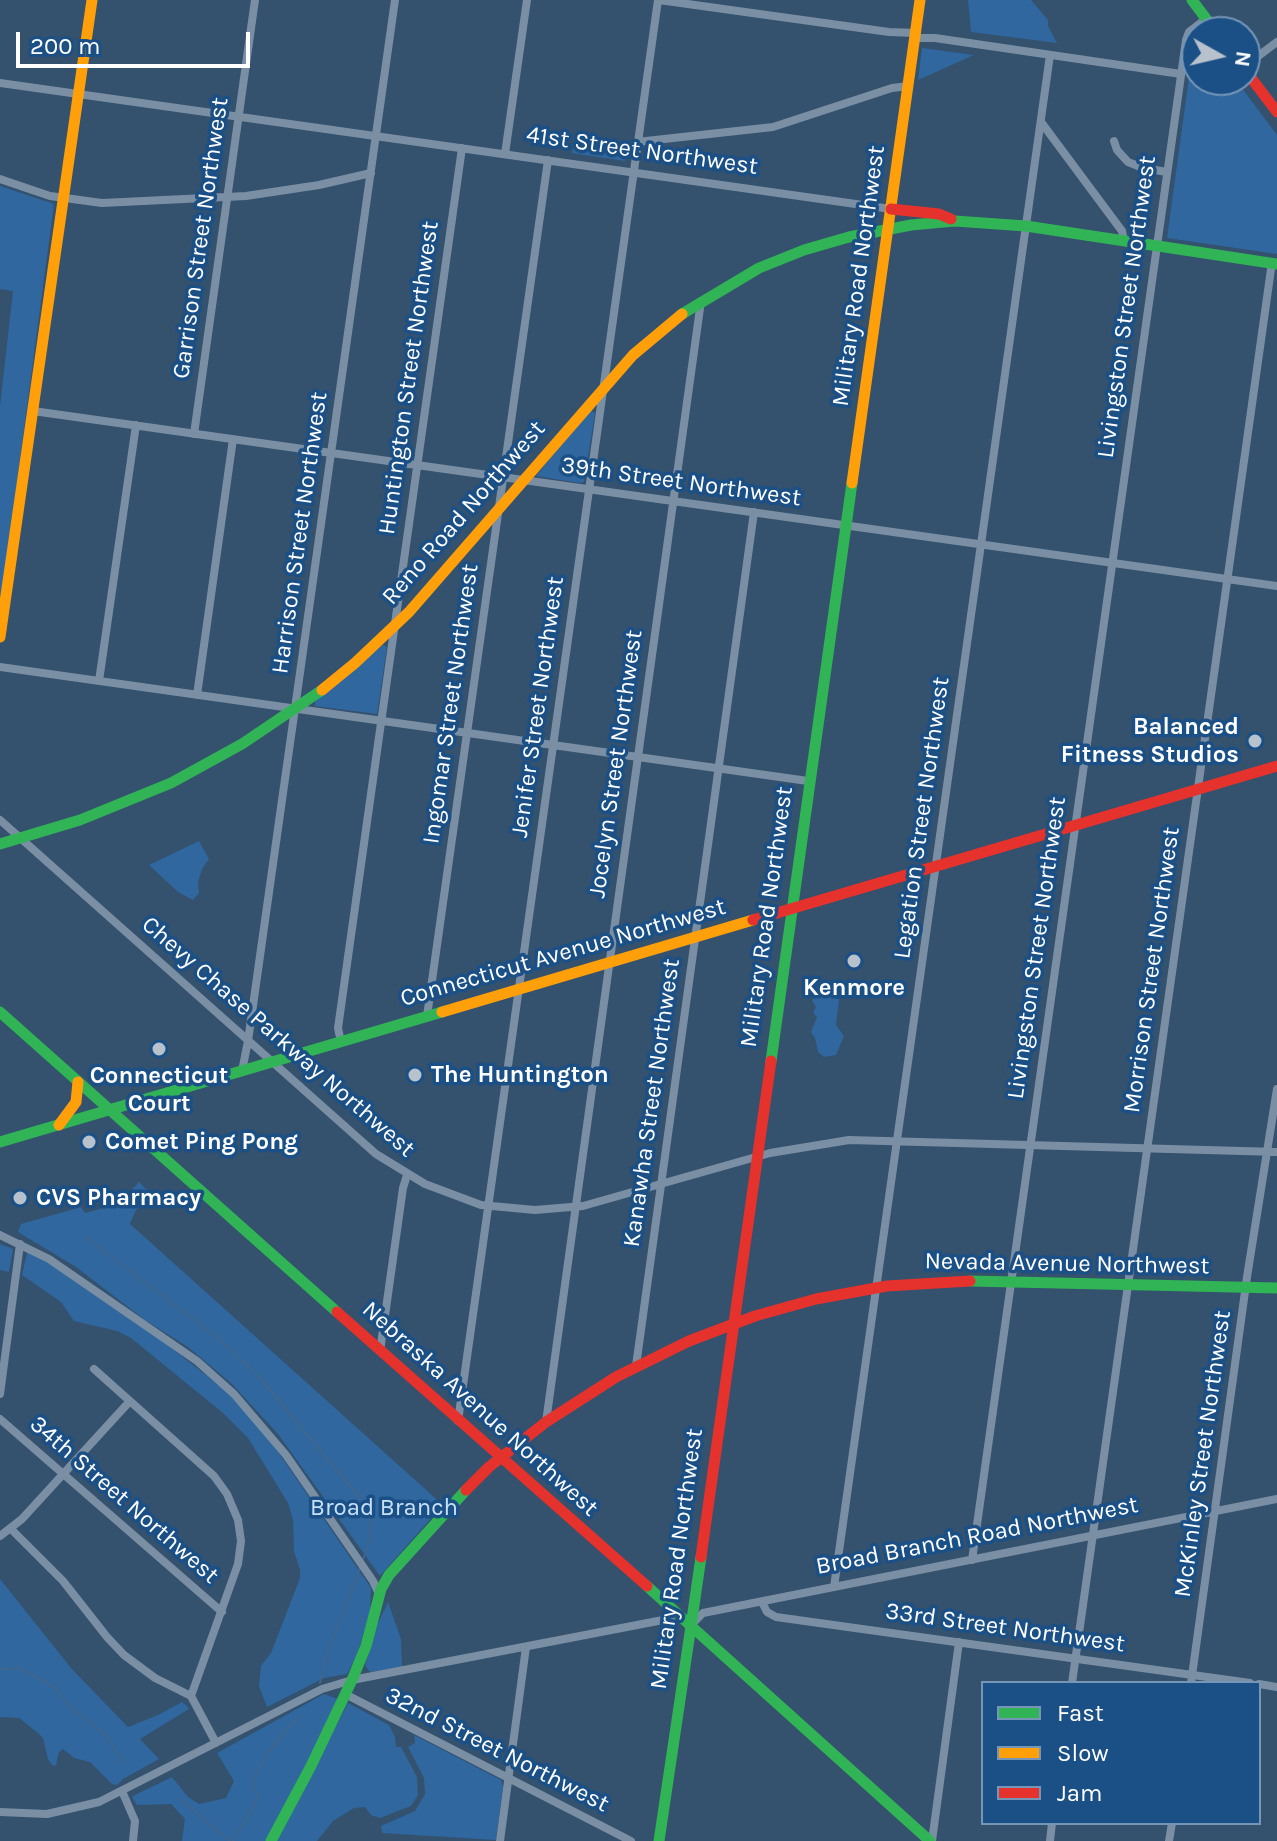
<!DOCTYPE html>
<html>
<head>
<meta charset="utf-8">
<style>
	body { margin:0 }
	#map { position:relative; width:1277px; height:1841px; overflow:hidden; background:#34516e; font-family:Karla,sans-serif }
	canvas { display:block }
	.legend { position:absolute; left:981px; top:1681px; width:280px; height:144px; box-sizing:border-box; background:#1b5087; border:2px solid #7696b7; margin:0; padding:10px 14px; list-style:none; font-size:24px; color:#fff }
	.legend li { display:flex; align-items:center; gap:16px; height:40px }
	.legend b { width:40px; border:2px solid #7696b7 }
	.north { position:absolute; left:1181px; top:16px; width:80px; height:80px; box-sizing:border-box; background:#1b5087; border:2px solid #7696b7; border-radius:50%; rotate:98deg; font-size:22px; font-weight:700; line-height:32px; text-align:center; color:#fff }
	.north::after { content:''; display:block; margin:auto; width:28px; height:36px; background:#b8c2cc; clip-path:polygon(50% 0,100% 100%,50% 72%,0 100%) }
	.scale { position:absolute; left:16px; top:32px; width:234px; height:36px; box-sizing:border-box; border:4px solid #fff; border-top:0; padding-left:10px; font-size:24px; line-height:28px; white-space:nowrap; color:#fff; -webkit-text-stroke:6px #1b5087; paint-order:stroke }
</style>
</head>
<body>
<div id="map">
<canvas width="1277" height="1841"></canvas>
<ul class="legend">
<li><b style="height:10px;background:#30b455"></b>Fast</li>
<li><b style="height:10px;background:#ff9f0a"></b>Slow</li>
<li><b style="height:10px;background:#e5322d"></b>Jam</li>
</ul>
<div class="north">N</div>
<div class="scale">200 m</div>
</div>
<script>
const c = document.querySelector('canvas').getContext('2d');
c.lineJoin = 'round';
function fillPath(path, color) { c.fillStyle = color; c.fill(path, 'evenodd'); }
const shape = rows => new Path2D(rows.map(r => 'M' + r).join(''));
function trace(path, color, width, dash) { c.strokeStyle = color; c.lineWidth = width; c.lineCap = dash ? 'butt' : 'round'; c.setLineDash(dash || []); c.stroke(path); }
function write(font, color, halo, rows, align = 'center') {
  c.font = font + ' Karla,sans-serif'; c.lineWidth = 7; c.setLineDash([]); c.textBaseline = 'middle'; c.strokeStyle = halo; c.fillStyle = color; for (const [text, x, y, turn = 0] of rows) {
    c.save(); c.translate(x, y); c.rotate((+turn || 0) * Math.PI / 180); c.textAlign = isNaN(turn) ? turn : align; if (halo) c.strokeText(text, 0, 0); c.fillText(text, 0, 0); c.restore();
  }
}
const green = shape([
	[968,0,1031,0,1048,20,1048,26,1057,43,971,32],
	[1197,39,1197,80,1236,80,1277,135,1277,254,1167,238,1194,41],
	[922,48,974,55,918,80],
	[575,138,628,145,625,161,572,153],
	[0,186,54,204,0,609,0,406,13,291,0,289],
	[589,410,595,413,584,482,580,483,536,476],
	[382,645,387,647,377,714,315,706,315,701],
	[199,841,209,859,202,869,198,882,199,893,193,900,178,892,149,865],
	[831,982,832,998,839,999,836,1025,844,1036,836,1055,824,1057,818,1052,815,1038,811,1032,817,1017,813,1013,816,1007,812,1000],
	[139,1182,149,1192,135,1212,130,1224,443,1505,380,1576,278,1434,231,1383,188,1347,145,1320,76,1267,18,1232,21,1224,81,1207,85,1213,111,1206,114,1208],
	[0,1244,13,1249,9,1272,0,1270],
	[28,1249,161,1340,206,1375,242,1405,268,1437,371,1588,370,1612,357,1656,347,1674,324,1678,267,1707,259,1686,261,1666,271,1653,300,1578,300,1569,294,1552,293,1520,288,1503,248,1438,223,1413,131,1338,117,1331,74,1321,61,1302,22,1275],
	[0,1579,71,1668,128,1727,158,1715,182,1702,186,1705,189,1709,140,1739,159,1759,123,1779,117,1785,112,1784,90,1762,74,1758,63,1749,59,1752,56,1765,53,1766,48,1759,43,1738,38,1733,19,1718,0,1717],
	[388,1602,401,1639,402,1667,370,1672,365,1665,377,1625],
	[324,1694,338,1699,335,1708,267,1841,182,1841,185,1819,171,1804,137,1805,132,1797,135,1795,172,1777,188,1797,199,1804,226,1798,234,1781,217,1753],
	[348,1703,389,1725,395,1737,396,1747,401,1747,417,1777,418,1795,411,1806,380,1818,371,1815,365,1807,354,1808,333,1821,317,1841,277,1841],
	[414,1735,501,1780,503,1786,496,1840,382,1833,381,1826,415,1811,425,1794,424,1778,408,1747,415,1743]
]);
const stream = shape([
	[84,1236,222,1341,261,1379,369,1509,371,1538,362,1562],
	[0,1669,18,1668,56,1688,68,1705,106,1735,123,1763],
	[320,1683,328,1650,360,1568],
	[180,1799,230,1841],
	[233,1841,258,1798,252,1781,268,1752,299,1716]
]);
const street = shape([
	[659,0,889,32,916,33],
	[915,38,935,38,1181,74],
	[1245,66,1277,42],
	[0,83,891,209],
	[1041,122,1122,231,1124,241],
	[1114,141,1117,150,1128,162,1143,168,1167,172],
	[637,142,773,127,892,88,909,86],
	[505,154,527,0],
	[0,179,50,196,102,203,246,196,319,185,371,173],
	[33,411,1277,586],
	[194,434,255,0],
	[0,667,808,781],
	[99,681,136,425],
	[197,695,233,439],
	[0,820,376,1154,425,1184,481,1205,535,1210,583,1206,770,1153,849,1140,1277,1152],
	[427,1016,548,160],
	[341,1042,338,1028,462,148],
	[242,1071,248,1041,395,0],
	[0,1235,49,1259,197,1361,234,1394,286,1455,373,1581,380,1596],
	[380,1351,403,1188,407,1175],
	[636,1366,754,512],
	[94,1369,214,1476,227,1494,238,1520,241,1541,238,1564,191,1696,216,1743],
	[0,1394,20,1244],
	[0,1419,222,1612],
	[458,1421,658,0],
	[546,1422,701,301],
	[11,1529,63,1581,107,1637,124,1655,155,1678,191,1696],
	[0,1536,22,1519,130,1401],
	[972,1560,1186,40,1189,32,1206,19],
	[834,1587,1050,55],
	[762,1602,767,1612,776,1617,1250,1683],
	[691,1625,703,1613,1277,1499],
	[1072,1683,1272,262],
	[1191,1683,1247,1277,1277,1089],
	[1259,1684,1277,1687],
	[345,1694,631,1841],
	[122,1791,135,1821,133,1841],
	[0,1812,47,1814,99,1802,322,1689,352,1680,663,1620,678,1615],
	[500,1841,526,1647],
	[932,1841,959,1642],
	[1050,1841,1052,1823],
	[1169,1841,1172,1823]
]);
const fast = shape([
	[1192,0,1216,32],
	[682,314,759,268,804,250,849,237,911,225,955,221,1026,226,1277,264],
	[0,844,80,820,171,783,242,744,322,690],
	[0,1012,337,1312],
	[771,1061,852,483],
	[0,1142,442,1012],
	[970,1281,1277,1288],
	[701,1557,691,1626,930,1841],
	[647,1586,691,1626,659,1841],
	[271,1841,311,1766,352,1680,366,1646,381,1589,389,1575,466,1490]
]);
const slow = shape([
	[852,483,920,0],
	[0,637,92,0],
	[322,690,355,663,409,612,633,355,682,314],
	[442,1012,753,920],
	[59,1125,76,1102,78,1082]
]);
const jam = shape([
	[1245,70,1277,112],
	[891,209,939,214,951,219],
	[753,920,1277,766],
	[337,1312,647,1586],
	[466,1490,489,1467,546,1422,616,1377,689,1341,755,1316,816,1299,887,1286,970,1281],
	[701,1557,771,1061]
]);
const markers = [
	[1255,741,8,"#b8c2cc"],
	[854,961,8,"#b8c2cc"],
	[159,1049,8,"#b8c2cc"],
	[415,1075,8,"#b8c2cc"],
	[89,1142,8,"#b8c2cc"],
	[20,1198,8,"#b8c2cc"]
];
const streetNames = [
	["41st Street Northwest",642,151,8],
	["Garrison Street Northwest",201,238,-82],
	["Military Road Northwest",859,276,-82],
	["Livingston Street Northwest",1127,307,-82],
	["Huntington Street Northwest",409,378,-82],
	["39th Street Northwest",681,482,8],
	["Reno Road Northwest",464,513,-49],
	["Harrison Street Northwest",300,533,-82],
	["Ingomar Street Northwest",451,704,-82],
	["Jenifer Street Northwest",538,707,-82],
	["Jocelyn Street Northwest",616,764,-82],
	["Legation Street Northwest",922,818,-82],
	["Military Road Northwest",767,917,-82],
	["Livingston Street Northwest",1037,948,-82],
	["Connecticut Avenue Northwest",563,953,-16],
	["Morrison Street Northwest",1152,970,-82],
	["Chevy Chase Parkway Northwest",278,1037,41],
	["Kanawha Street Northwest",652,1103,-82],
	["Nevada Avenue Northwest",1067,1264,1],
	["Nebraska Avenue Northwest",480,1409,42],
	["McKinley Street Northwest",1203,1454,-82],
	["34th Street Northwest",124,1500,41],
	["Broad Branch Road Northwest",977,1536,-11],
	["Military Road Northwest",677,1559,-82],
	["33rd Street Northwest",1005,1628,8],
	["32nd Street Northwest",497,1750,27]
];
const poiNames = [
	["Balanced",1239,727,"right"],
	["Fitness Studios",1239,755,"right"],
	["Kenmore",854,988,"center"],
	["The Huntington",431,1075],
	["Connecticut",159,1076,"center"],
	["Court",159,1104,"center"],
	["Comet Ping Pong",105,1142],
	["CVS Pharmacy",36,1198]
];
const parkNames = [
	["Broad Branch",384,1508]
];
fillPath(green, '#2f679e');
trace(stream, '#40668d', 2);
trace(street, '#7b8fa4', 8);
trace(fast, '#30b455', 11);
trace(slow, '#ff9f0a', 11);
trace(jam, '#e5322d', 11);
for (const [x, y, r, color] of markers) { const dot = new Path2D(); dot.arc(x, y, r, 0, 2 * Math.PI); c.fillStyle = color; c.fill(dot); trace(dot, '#1b5087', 3); }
write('24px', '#fff', '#1b5087', streetNames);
write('bold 24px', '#fff', '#1b5087', poiNames, 'left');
write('24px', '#c8e1f9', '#1b5087', parkNames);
</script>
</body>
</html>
